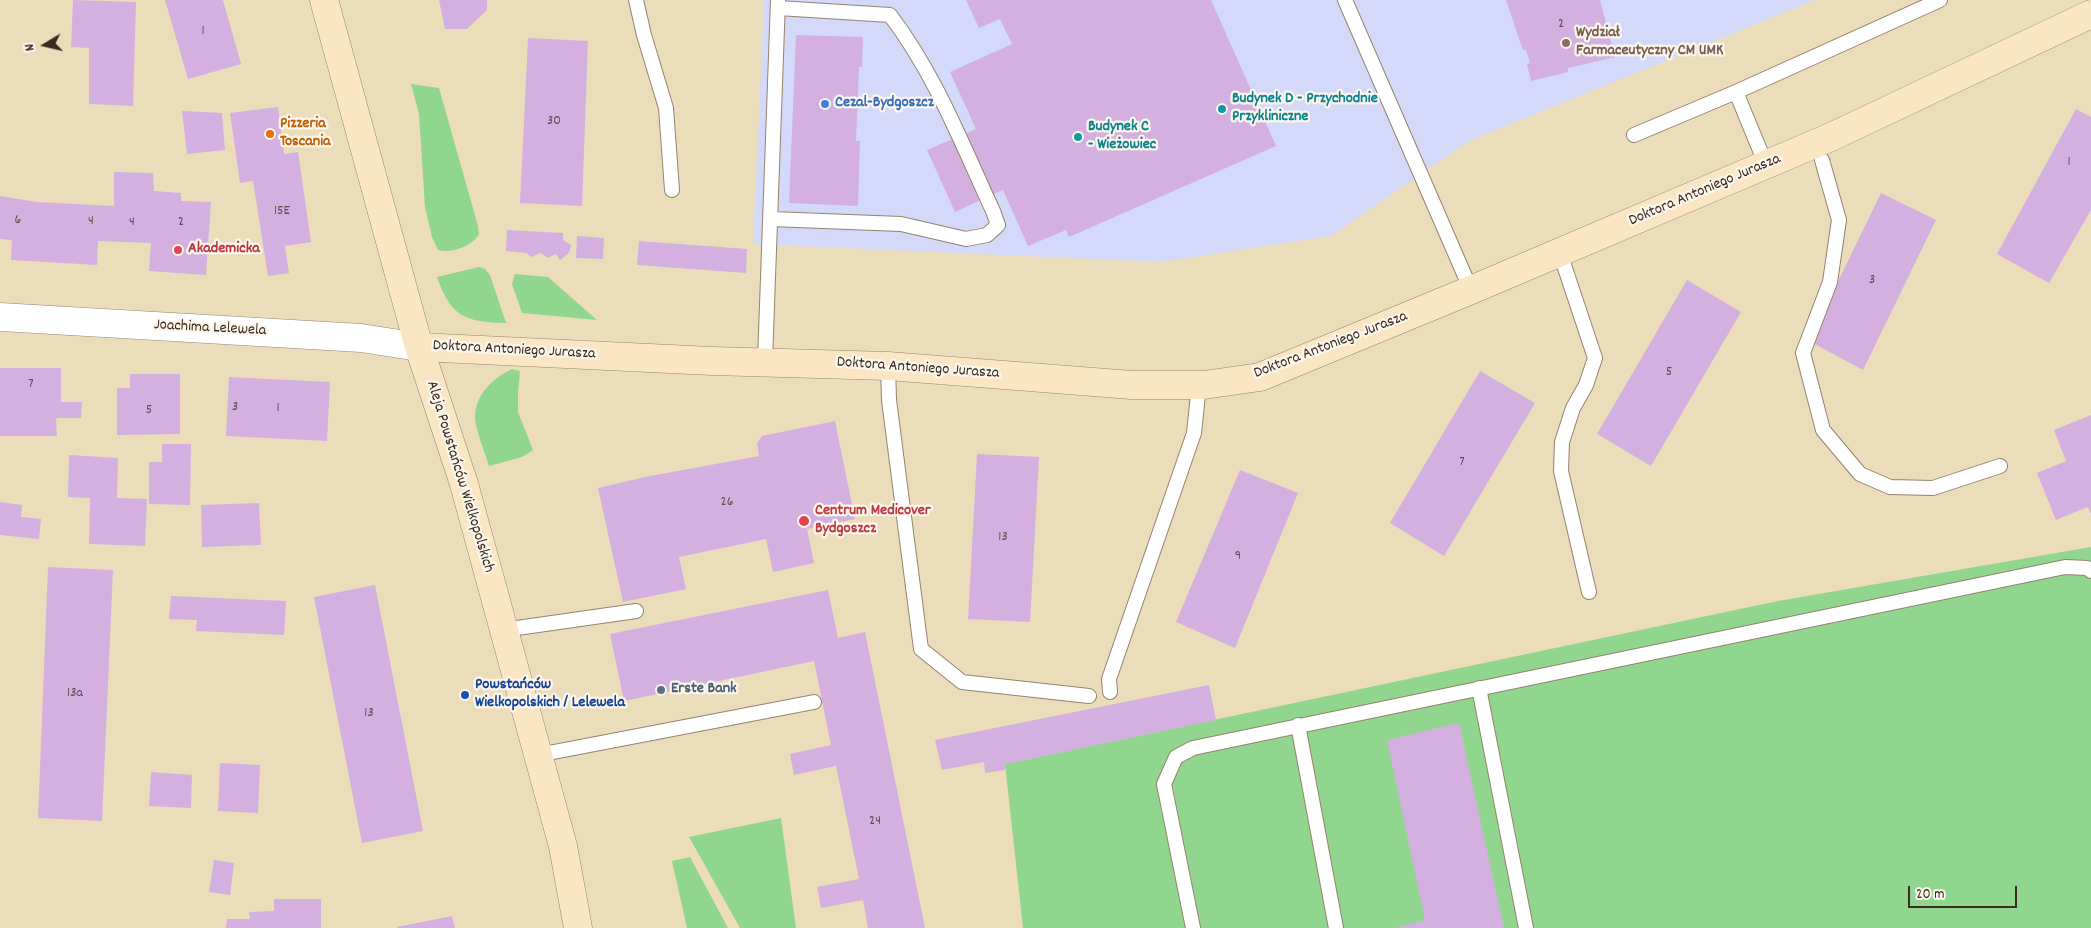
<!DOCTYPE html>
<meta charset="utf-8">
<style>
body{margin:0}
#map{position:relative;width:2091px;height:928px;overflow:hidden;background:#ebddba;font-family:Dekko,sans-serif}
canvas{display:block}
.north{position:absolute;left:20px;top:20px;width:50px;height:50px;-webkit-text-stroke:4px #fbf7ec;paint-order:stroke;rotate:261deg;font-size:14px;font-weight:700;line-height:20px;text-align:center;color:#3b2a1e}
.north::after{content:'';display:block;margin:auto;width:18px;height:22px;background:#3b2a1e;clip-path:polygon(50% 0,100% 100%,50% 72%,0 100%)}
.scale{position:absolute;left:1908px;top:886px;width:109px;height:22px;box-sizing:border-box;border:2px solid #3b2a1e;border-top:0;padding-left:6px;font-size:15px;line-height:18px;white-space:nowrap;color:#3b2a1e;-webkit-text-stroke:4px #fbf7ec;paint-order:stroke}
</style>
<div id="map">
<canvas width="2091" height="928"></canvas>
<div class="north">N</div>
<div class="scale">20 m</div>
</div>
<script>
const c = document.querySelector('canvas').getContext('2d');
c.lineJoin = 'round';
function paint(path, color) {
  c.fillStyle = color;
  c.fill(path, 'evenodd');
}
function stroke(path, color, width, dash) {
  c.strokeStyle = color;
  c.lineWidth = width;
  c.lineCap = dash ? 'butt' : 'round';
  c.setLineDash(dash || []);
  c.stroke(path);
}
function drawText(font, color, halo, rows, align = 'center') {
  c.font = font + ' Dekko,sans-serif';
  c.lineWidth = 4.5;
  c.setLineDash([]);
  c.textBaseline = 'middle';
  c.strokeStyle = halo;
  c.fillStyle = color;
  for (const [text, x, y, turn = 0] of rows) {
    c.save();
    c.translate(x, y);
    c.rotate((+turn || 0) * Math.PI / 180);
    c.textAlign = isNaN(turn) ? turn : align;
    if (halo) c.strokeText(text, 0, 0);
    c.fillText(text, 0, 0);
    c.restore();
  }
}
paint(new Path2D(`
 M764,0H1815L1469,141L1331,236L1161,262L753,244Z`), '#d4d8f9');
paint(new Path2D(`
 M411,84L439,88L478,226L479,234C473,246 451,254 438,250L432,237L425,207L419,114Z
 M479,267L485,269L490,275L506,323C465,322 451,317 437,277Z
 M515,274L548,277L597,320L522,313L512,284Z
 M512,369L520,371L518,392V412L533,450L522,457L489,466C486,455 474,426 475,416C476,394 493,378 512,369Z
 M2091,547V928H1023L1005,764L1778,601Z
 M781,818L796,928H740L689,837Z
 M690,857L728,928H687L672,861Z`), '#91d68f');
paint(new Path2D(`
 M73,0L136,2L133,106L89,104V48L71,47Z
 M165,0H223L241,64L188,79Z
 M439,0H487V10L467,29H445Z
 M966,0H1211L1276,146L1069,237L1066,230L1028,246L1003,190L955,212L927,150L976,129L950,72L1012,44L1000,19L979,28Z
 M1506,0H1600L1615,57L1568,68V72L1531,81L1527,64L1530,63L1526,50H1523Z
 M796,35L863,37L862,67H859L856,141H860L858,206L789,203Z
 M528,38L588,41L582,206L520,203Z
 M278,107L284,154L298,152L311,242L285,246L289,273L268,276L253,181L240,183L230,113Z
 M2076,109L2091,117V210L2049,283L1997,254Z
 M182,111L222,113L225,150L187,154Z
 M114,172L153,173L154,191L181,193V201L211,202L206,275L149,271L151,243L98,241L97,265L11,260L12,240L0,239V196L37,202L114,206Z
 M1881,193L1936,220L1863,370L1809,341Z
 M507,230L563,233V240L571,245L569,253L560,260L556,254L548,258L541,253L531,257L527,253L506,251Z
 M577,236L604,238L603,259L576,258Z
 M639,241L747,249L746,273L637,265Z
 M1687,280L1741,312L1651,466L1597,434Z
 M0,368H61V402H82L81,418H56L57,436H0Z
 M1480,371L1535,403L1444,556L1390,523Z
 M130,374H180V434L117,435V388H130Z
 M229,377L330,382L327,441L226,436Z
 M2091,415V514L2088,507L2056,520L2037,473L2066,461L2054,430Z
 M835,421L855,519L807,529L814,563L773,572L766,539L679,557L686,589L623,602L598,488L645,477L759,456L757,443L762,436Z
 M162,444H191L190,505L149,504V462H162Z
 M977,454L1039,457L1030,622L968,619Z
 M69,455L118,458L117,498L147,499L145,546L89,544L90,498L68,497Z
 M1240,470L1298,493L1235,648L1176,622Z
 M0,502L22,505L21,517L41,519L39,539L0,535Z
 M259,503L261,545L202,547L201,505Z
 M48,567L113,570L102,821L38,818Z
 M375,585L423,831L362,843L314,597Z
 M828,590L838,638L865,632L925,928H868L863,900L821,908L817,887L859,879L836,766L794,775L790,754L831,745L814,661L624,701L610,634Z
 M171,596L286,601L284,635L196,631L197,620L169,619Z
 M1209,685L1216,720L1005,764V770L985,773L984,762L942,770L935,740Z
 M1459,723L1504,928H1395L1425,920L1387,740Z
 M220,763L260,765L258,813L218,811Z
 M151,772L192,775L191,808L149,806Z
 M214,860L234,863L230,895L209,892Z
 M274,899H321V928H226L227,919H250L249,912L274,911Z
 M452,916L455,928H397V927Z`), '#d3b0e0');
const lane = new Path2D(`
 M636,0L644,35L666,108L672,190
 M1345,0L1471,290
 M1736,92L1766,165
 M1634,135L1736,92L1940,0
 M1822,160L1839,220L1830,282L1803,353L1823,430L1860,474L1890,487L1933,488L2000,466
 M771,219L901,224L966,239L987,235L998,225L993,211C962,144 935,74 890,15L778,8
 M1560,253L1595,358L1586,385L1573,408L1562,442L1561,471L1589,592
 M765,361L778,0
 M888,366L889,400L921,649L962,682L1089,696
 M503,630L636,611
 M1479,688L1526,928
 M1110,692L1109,679L1194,433L1199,385
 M1298,725L1336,928
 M538,755L814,702
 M1193,928L1164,784L1176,757L1193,748L2065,567L2087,568L2091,571`);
const street = new Path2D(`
 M0,317L361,338L419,347`);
const secondary = new Path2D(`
 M324,0L419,347L464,484L563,846L578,928
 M419,347L712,361L888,366L1132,385H1204L1260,377L1471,290L1831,137L2091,14`);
stroke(lane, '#93846c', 16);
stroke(street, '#93846c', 29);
stroke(secondary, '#93846c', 29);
stroke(lane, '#fff', 14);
stroke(street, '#fff', 28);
stroke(secondary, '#fbe6c4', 28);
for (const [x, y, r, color] of [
 [1566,43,5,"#8d6e63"],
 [825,104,5,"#3f7fe0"],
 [1222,109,5,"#0f9aa8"],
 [270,134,5,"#e8710a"],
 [1078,137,5,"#0f9aa8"],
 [178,250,5,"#e0444e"],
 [804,521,6,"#e0444e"],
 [661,690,5,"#5c6f8a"],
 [465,695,5,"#1a4fb4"]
]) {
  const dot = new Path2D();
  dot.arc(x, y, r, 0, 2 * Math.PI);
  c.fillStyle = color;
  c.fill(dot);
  stroke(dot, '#fbf7ec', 2);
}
drawText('14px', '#614c4e', null, [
 ["2",1561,25],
 ["1",203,32],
 ["30",554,122],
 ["1",2069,163],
 ["15E",282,212],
 ["6",18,221],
 ["4",91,222],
 ["4",132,223],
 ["2",181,223],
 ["3",1872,281],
 ["5",1669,373],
 ["7",31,385],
 ["3",235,408],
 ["1",278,409],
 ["5",149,411],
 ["7",1462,463],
 ["26",727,503],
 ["13",1003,538],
 ["9",1238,557],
 ["13a",75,694],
 ["13",369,714],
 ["24",875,822]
]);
drawText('bold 16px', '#785e54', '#fbf7ec', [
 ["Wydział",1576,34],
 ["Farmaceutyczny CM UMK",1576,52]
], 'left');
drawText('bold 16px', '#0d838f', '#fbf7ec', [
 ["Budynek D - Przychodnie",1232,100],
 ["Przykliniczne",1232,118],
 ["Budynek C",1088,128],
 ["- Wieżowiec",1088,146]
], 'left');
drawText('bold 16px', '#366cbe', '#fbf7ec', [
 ["Cezal-Bydgoszcz",835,104]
], 'left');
drawText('bold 16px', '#c56008', '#fbf7ec', [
 ["Pizzeria",280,125],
 ["Toscania",280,143]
], 'left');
drawText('16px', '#3b2a1e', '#fbf7ec', [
 ["Doktora Antoniego Jurasza",1705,191,-23],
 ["Joachima Lelewela",210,329,3],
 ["Doktora Antoniego Jurasza",1331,346,-21],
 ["Doktora Antoniego Jurasza",514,351,3],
 ["Doktora Antoniego Jurasza",918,369,4],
 ["Aleja Powstańców Wielkopolskich",459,477,73]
]);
drawText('bold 16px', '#be3a42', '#fbf7ec', [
 ["Akademicka",188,250],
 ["Centrum Medicover",815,512],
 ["Bydgoszcz",815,530]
], 'left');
drawText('bold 16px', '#164399', '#fbf7ec', [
 ["Powstańców",475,686],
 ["Wielkopolskich / Lelewela",475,704]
], 'left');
drawText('bold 16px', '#4e5e75', '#fbf7ec', [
 ["Erste Bank",671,690]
], 'left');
</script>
